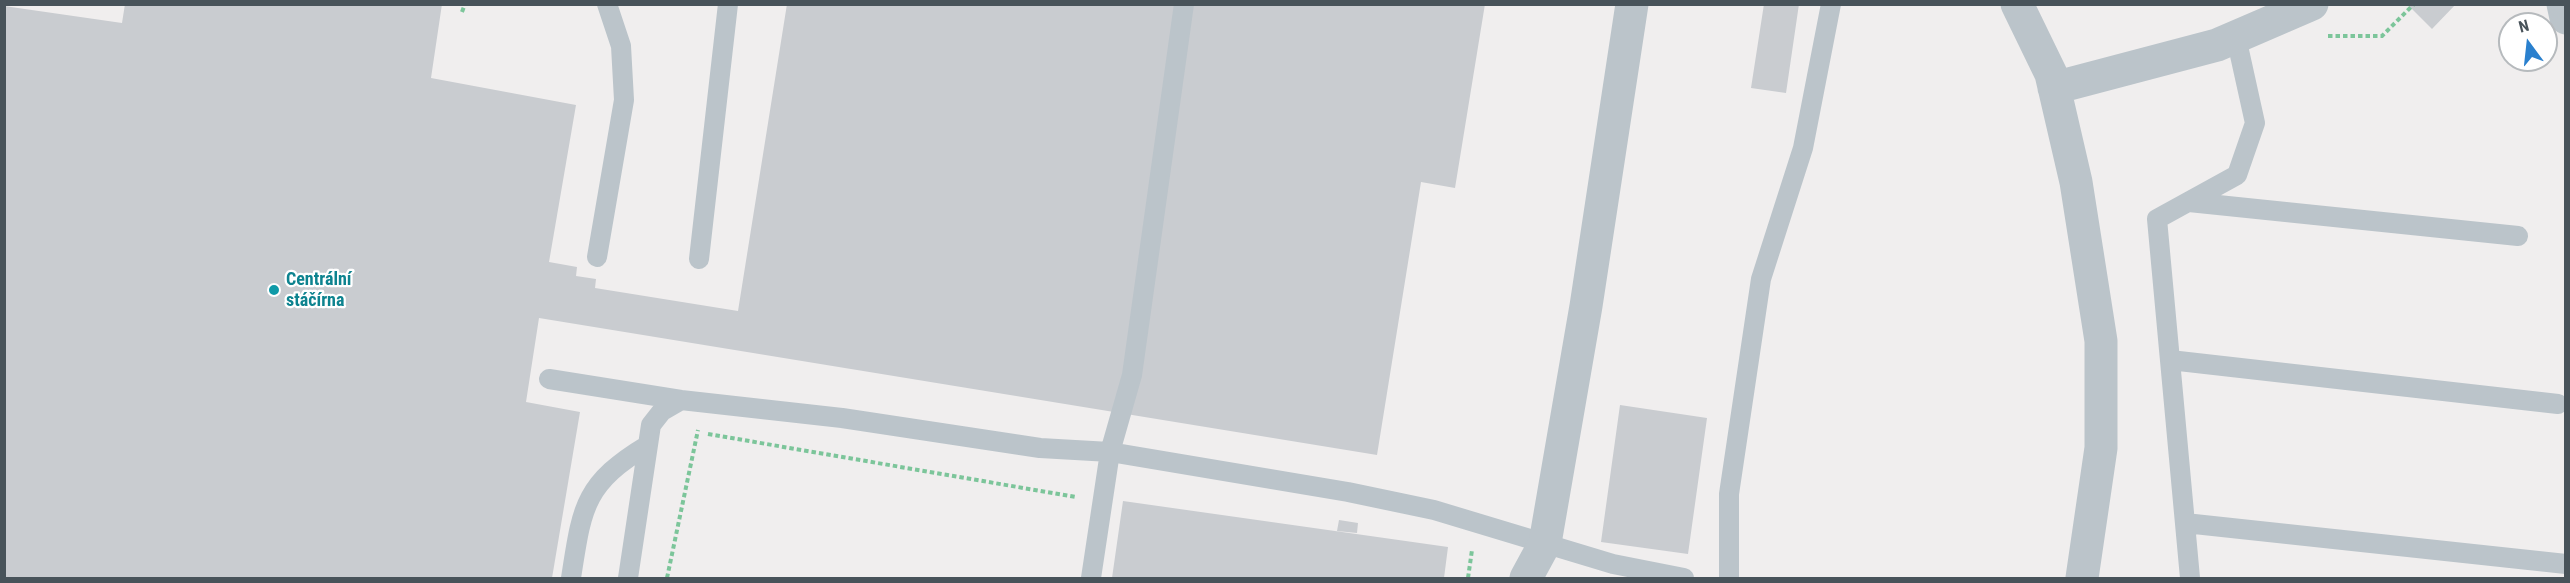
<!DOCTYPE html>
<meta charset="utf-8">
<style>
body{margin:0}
#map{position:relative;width:2570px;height:583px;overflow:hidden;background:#f0eeee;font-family:"Roboto Condensed",sans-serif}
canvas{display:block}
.frame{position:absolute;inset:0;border:6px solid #48535a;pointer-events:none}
.north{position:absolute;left:2498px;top:12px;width:60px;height:60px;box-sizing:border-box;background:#fff;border:2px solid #b6babd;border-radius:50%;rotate:345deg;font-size:16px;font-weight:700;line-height:24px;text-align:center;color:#48535a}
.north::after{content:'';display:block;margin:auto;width:21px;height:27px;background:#2a80ce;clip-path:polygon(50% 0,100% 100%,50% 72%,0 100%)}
</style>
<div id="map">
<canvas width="2570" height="583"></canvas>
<div class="frame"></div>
<div class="north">N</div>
</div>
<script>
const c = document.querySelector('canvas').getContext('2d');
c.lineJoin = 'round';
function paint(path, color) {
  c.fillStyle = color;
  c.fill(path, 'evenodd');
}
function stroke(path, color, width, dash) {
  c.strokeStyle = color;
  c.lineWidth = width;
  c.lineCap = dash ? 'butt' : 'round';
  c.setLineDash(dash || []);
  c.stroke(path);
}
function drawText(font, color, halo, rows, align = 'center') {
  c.font = font + ' "Roboto Condensed",sans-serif';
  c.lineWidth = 4.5;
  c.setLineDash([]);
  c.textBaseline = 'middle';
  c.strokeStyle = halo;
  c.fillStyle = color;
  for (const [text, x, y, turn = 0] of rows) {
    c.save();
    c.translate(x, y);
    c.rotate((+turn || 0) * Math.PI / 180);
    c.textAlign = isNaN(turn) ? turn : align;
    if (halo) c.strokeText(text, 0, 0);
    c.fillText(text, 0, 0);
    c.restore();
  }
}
paint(new Path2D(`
 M125,4H442L431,78L576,105L549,262L577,267L576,276L596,279L595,288L738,311L787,4H1485L1455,188L1421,182L1377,455L539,318L526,402L580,412L552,578H4V6L122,23Z
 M1764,4H1799L1786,93L1751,88Z
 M2407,4H2456L2432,29Z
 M1620,405L1707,418L1688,554L1601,542Z
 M1123,501L1448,547L1444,578H1112Z
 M1339,520L1358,523L1357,533L1337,531Z`), '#c9ccd0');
stroke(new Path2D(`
 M462,12L465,4
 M2328,36H2382L2414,4
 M708,434L1076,497
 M667,578L698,430
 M1468,578L1472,550`), '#7cc59a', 4, [4.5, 3]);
stroke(new Path2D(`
 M2189,202L2518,236
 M597,257L624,100L621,46L607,4
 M699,259L728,4
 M2170,360L2558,404
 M549,379L681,400L842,418L1040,448L1110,452L1132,375L1184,4
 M2185,523L2566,564
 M571,578C582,508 583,484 648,445
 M628,578L651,425L662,411L681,400
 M1091,578L1110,452L1348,492L1434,510L1613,564L1684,578
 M1729,578V494L1761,279L1803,148L1831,4
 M2190,578L2157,219L2237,175L2255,123L2236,37`), '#bbc4ca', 20);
stroke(new Path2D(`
 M2017,4L2051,74L2076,182L2101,341V448L2082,578
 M2563,4L2566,18
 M2054,88L2217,45L2312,4
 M1526,578L1545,543L1586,306L1632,4`), '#bbc4ca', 33);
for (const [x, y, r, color] of [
 [274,290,6,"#0f9aa8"]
]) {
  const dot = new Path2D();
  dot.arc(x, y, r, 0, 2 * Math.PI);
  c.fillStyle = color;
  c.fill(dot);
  stroke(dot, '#fff', 2);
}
drawText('bold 18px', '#0d838f', '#fff', [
 ["Centrální",286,280],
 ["stáčírna",286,301]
], 'left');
</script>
